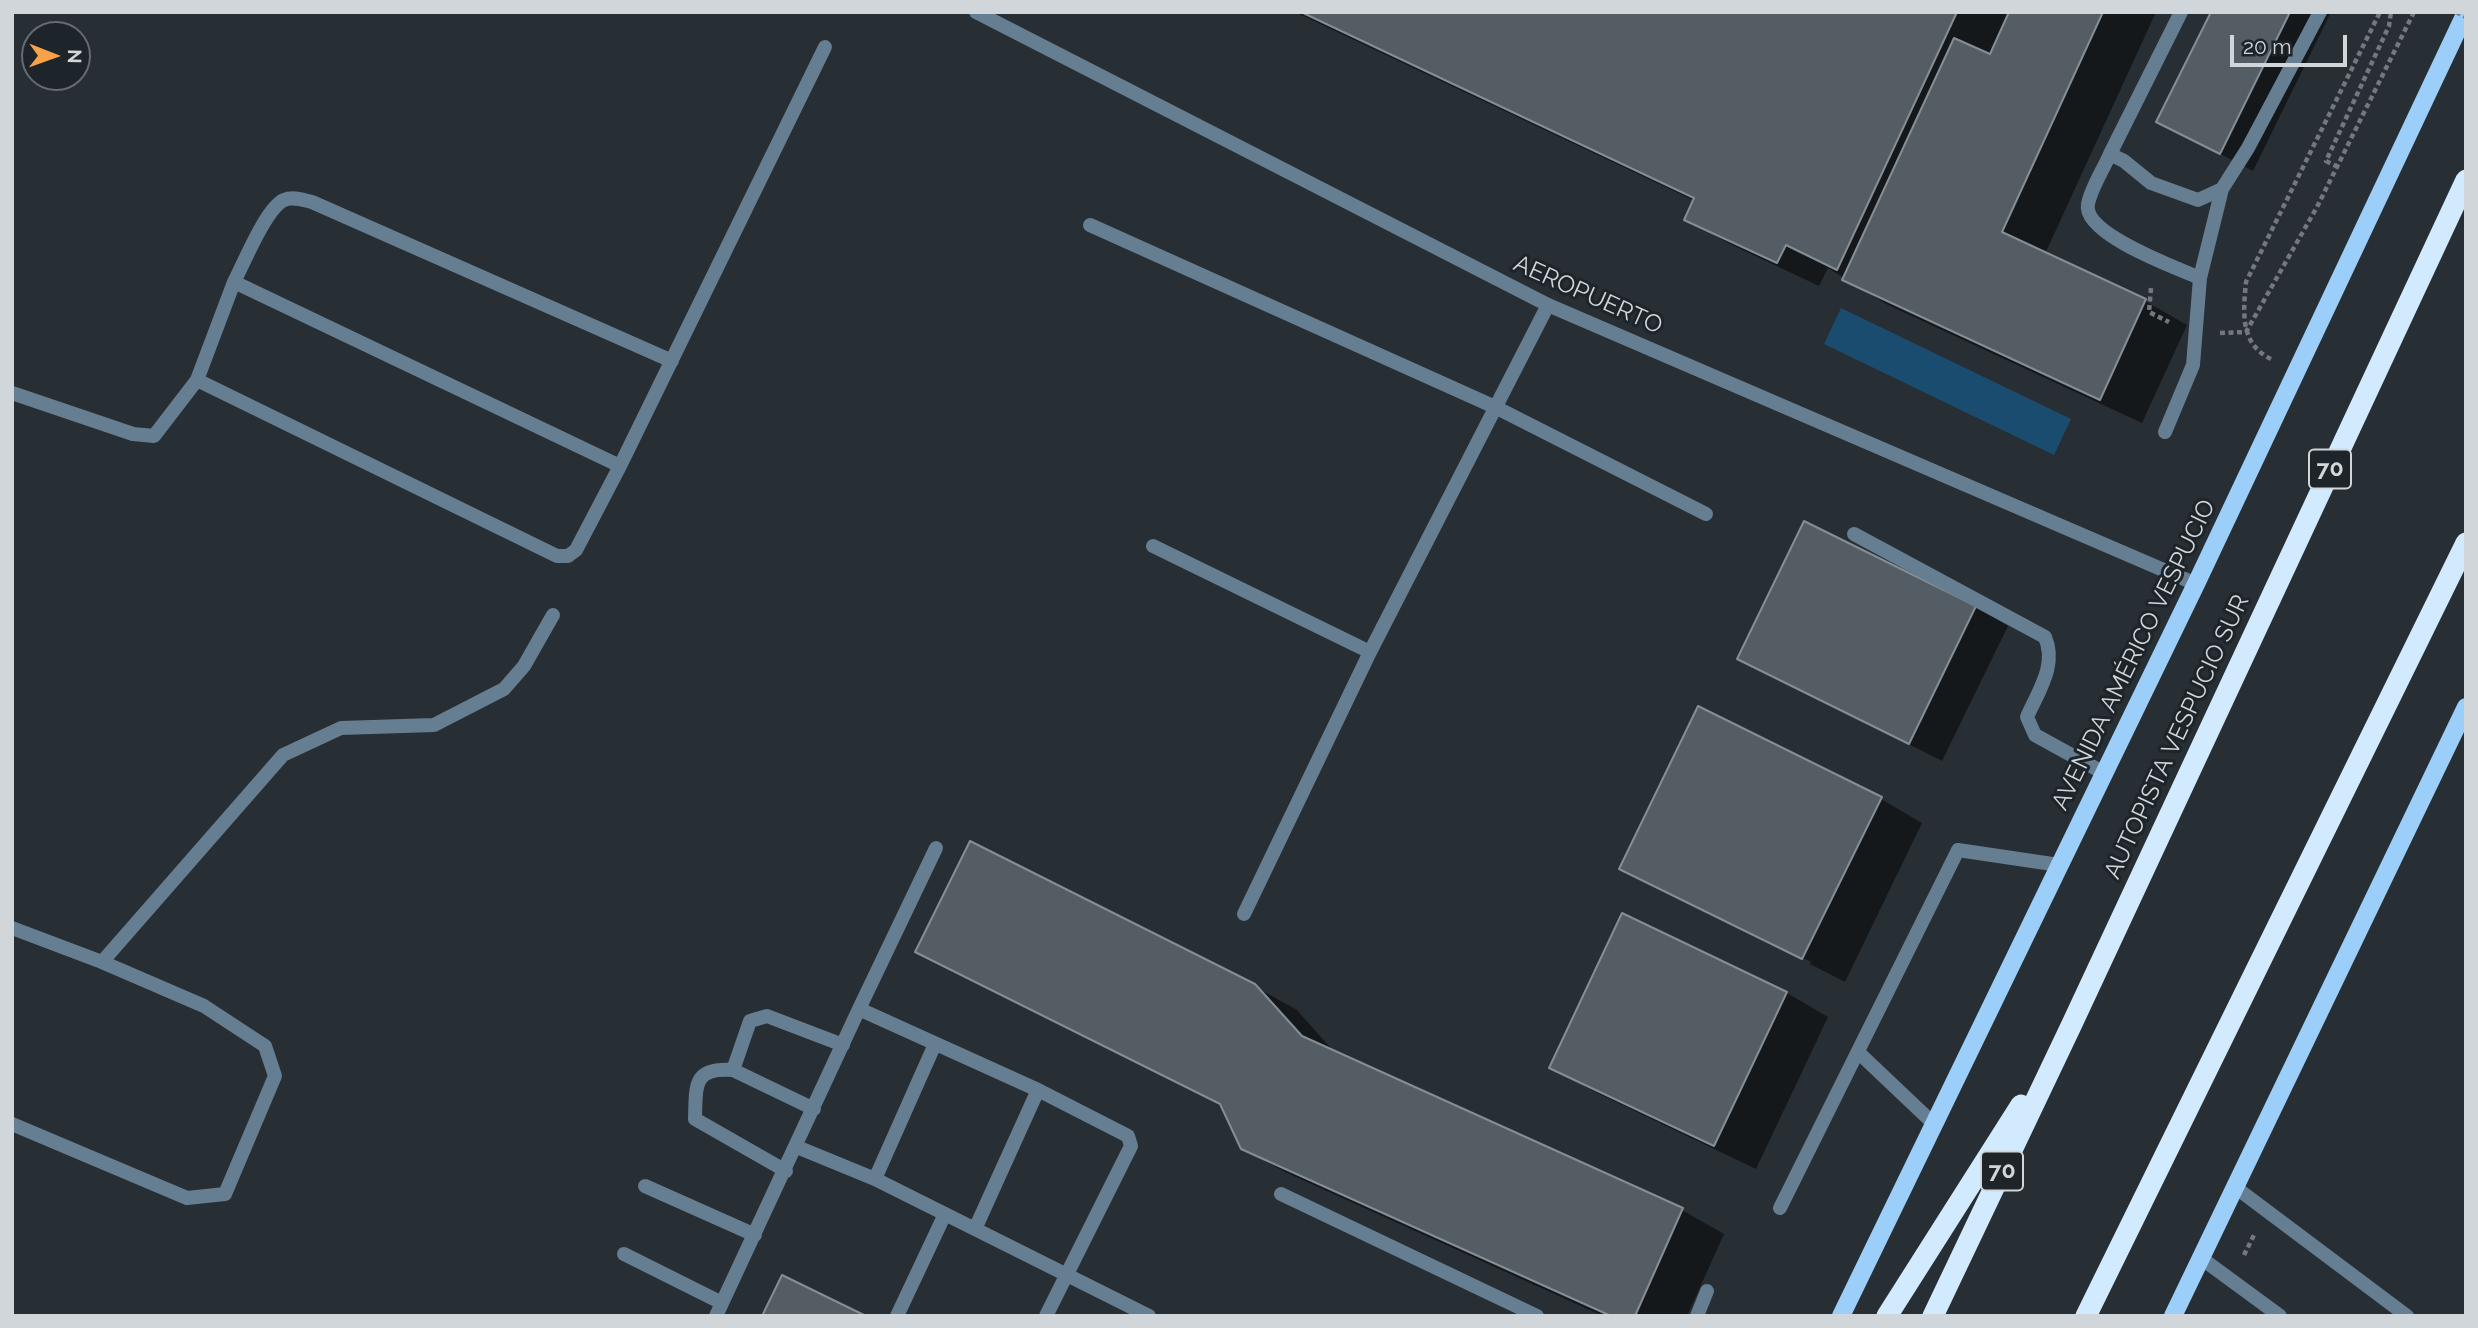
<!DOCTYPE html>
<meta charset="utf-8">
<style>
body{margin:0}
#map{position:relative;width:2478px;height:1328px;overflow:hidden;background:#272e34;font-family:Raleway,sans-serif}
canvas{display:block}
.frame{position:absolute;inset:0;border:14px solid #d1d6da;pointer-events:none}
.north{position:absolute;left:21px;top:21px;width:70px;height:70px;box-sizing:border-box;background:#1d242a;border:2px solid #656b70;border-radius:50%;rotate:91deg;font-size:19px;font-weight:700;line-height:28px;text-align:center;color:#d1d6da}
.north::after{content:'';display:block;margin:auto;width:24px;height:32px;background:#f7a149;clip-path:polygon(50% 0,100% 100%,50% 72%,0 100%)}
.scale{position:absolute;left:2230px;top:35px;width:117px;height:32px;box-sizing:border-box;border:4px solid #d1d6da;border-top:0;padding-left:9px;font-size:21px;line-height:24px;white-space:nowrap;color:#d1d6da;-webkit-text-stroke:5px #1d242a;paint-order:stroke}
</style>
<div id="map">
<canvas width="2478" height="1328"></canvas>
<div class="frame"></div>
<div class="north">N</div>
<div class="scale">20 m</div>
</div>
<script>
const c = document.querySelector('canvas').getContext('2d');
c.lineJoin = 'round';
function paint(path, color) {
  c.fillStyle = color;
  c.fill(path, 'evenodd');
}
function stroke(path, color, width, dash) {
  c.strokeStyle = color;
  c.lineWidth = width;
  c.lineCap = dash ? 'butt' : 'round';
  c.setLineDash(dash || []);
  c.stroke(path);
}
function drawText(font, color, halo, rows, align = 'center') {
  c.font = font + ' Raleway,sans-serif';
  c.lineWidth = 6;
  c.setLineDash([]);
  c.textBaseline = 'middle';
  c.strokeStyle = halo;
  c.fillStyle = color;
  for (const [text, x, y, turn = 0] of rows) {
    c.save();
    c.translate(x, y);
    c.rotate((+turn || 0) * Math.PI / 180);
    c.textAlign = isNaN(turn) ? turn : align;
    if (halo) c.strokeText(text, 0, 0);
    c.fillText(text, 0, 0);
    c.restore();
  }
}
paint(new Path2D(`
 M1841,308L2071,419L2054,455L1824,344Z`), '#1a4c6f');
paint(new Path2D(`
 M1295,12H2156L2045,254L2145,301L2187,325L2142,423L1886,304L1828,268L1819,286L1728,243L1686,219L1695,201Z
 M2213,12H2331L2253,171L2159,122Z
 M1976,607L2008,626L1942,761L1739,658Z
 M1881,799L1922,823L1845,982L1810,964L1811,962L1662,888V891L1622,868Z
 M1623,916L1787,993L1828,1017L1756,1169L1593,1091L1551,1067Z
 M918,951L1254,986L1297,1010L1335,1053L1682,1210L1724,1234L1687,1316H1603L1285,1172L1242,1148L1223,1107Z`), '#0007');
const building = new Path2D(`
 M1301,12H1957L1837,270L1786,245L1777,263L1684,220L1694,198Z
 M2009,12H2103L2002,232L2146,299L2100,400L1842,280L1954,38L1990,54Z
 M2211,12H2290L2220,154L2156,122Z
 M1804,521L1976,606L1909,744L1737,659Z
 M1698,706L1882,797L1802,959L1619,869Z
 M970,841L1255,984L1302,1036L1683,1208L1635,1316H1611L1241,1149L1220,1104L915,952Z
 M1622,913L1787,992L1714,1146L1549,1068Z
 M782,1275L866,1316H762Z`);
paint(building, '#555d64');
stroke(building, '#858e95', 2);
stroke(new Path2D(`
 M2338,167L2326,161L2389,26L2391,12
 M2151,288L2149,312L2169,322
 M2220,333L2246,332L2317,207L2414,12
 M2271,359C2240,344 2243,313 2246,282L2380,12
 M2244,1255L2254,1235`), '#72787d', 4.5, [5, 3.5]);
stroke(new Path2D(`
 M2181,12L2110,154L2124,161L2151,183L2198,200L2222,189
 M2110,154C2103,170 2091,188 2088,204C2082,234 2177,268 2200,278
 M1090,225L1495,407L1706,514
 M234,282C244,263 266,208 284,200C293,196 303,200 312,202L672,361
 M12,393L133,434L154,436L197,380L234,282L620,466L576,550L568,556H557L197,380
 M2165,432L2193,365L2200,278L2222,189L2248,148L2320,12
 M620,466L825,47
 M1854,534L2045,637C2057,665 2039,690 2027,717L2035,735L2104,773
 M1153,546L1370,652
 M1244,914L1370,652L1548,305
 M12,928L102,962L204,1006L265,1046L275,1076L225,1194L187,1198L12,1124
 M102,962L283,755L341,728L434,725L504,689L524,666L553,615
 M859,1009L936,848
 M1858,1052L1934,1124
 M733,1070C693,1067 696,1085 695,1119L786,1171
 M814,1109L733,1070L750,1021L767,1016L843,1045
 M797,1147L875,1179L1149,1316
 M875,1179L935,1044
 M645,1186L755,1235
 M1281,1194L1537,1316
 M1780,1208L1958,850L2059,865
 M975,1229L1038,1090
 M624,1254L722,1303
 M716,1316L859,1009L1038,1090L1128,1136L1131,1146L1046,1316
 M897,1316L945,1214
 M1697,1316L1707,1291`), '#657e91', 14);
stroke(new Path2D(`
 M976,12L1548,305L2196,584`), '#657e91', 14);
stroke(new Path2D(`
 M2235,1187L2407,1316
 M2201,1258L2280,1316`), '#657e91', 14);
stroke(new Path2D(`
 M1841,1316L2196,584L2466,12
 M2173,1316L2466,707`), '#9bcef8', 18);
stroke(new Path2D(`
 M1887,1316L2021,1105
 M1933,1316L2071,1026L2466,180
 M2086,1316L2466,543`), '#d2eafe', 21);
stroke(new Path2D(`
 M2456,12L2466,17`), '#72787d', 4.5, [5, 3.5]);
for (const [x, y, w] of [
 [2330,469,42],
 [2002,1171,42]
]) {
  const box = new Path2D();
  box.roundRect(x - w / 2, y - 19.5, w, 39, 5);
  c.fillStyle = '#1d242a';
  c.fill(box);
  stroke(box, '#d1d6da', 2);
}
drawText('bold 23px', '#d1d6da', null, [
 ["70",2330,469],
 ["70",2002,1171]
]);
drawText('24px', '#d1d6da', '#1d242a', [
 ["AEROPUERTO",1588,295,24],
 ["AVENIDA AMÉRICO VESPUCIO",2134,655,-64],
 ["AUTOPISTA VESPUCIO SUR",2177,737,-65]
]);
</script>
